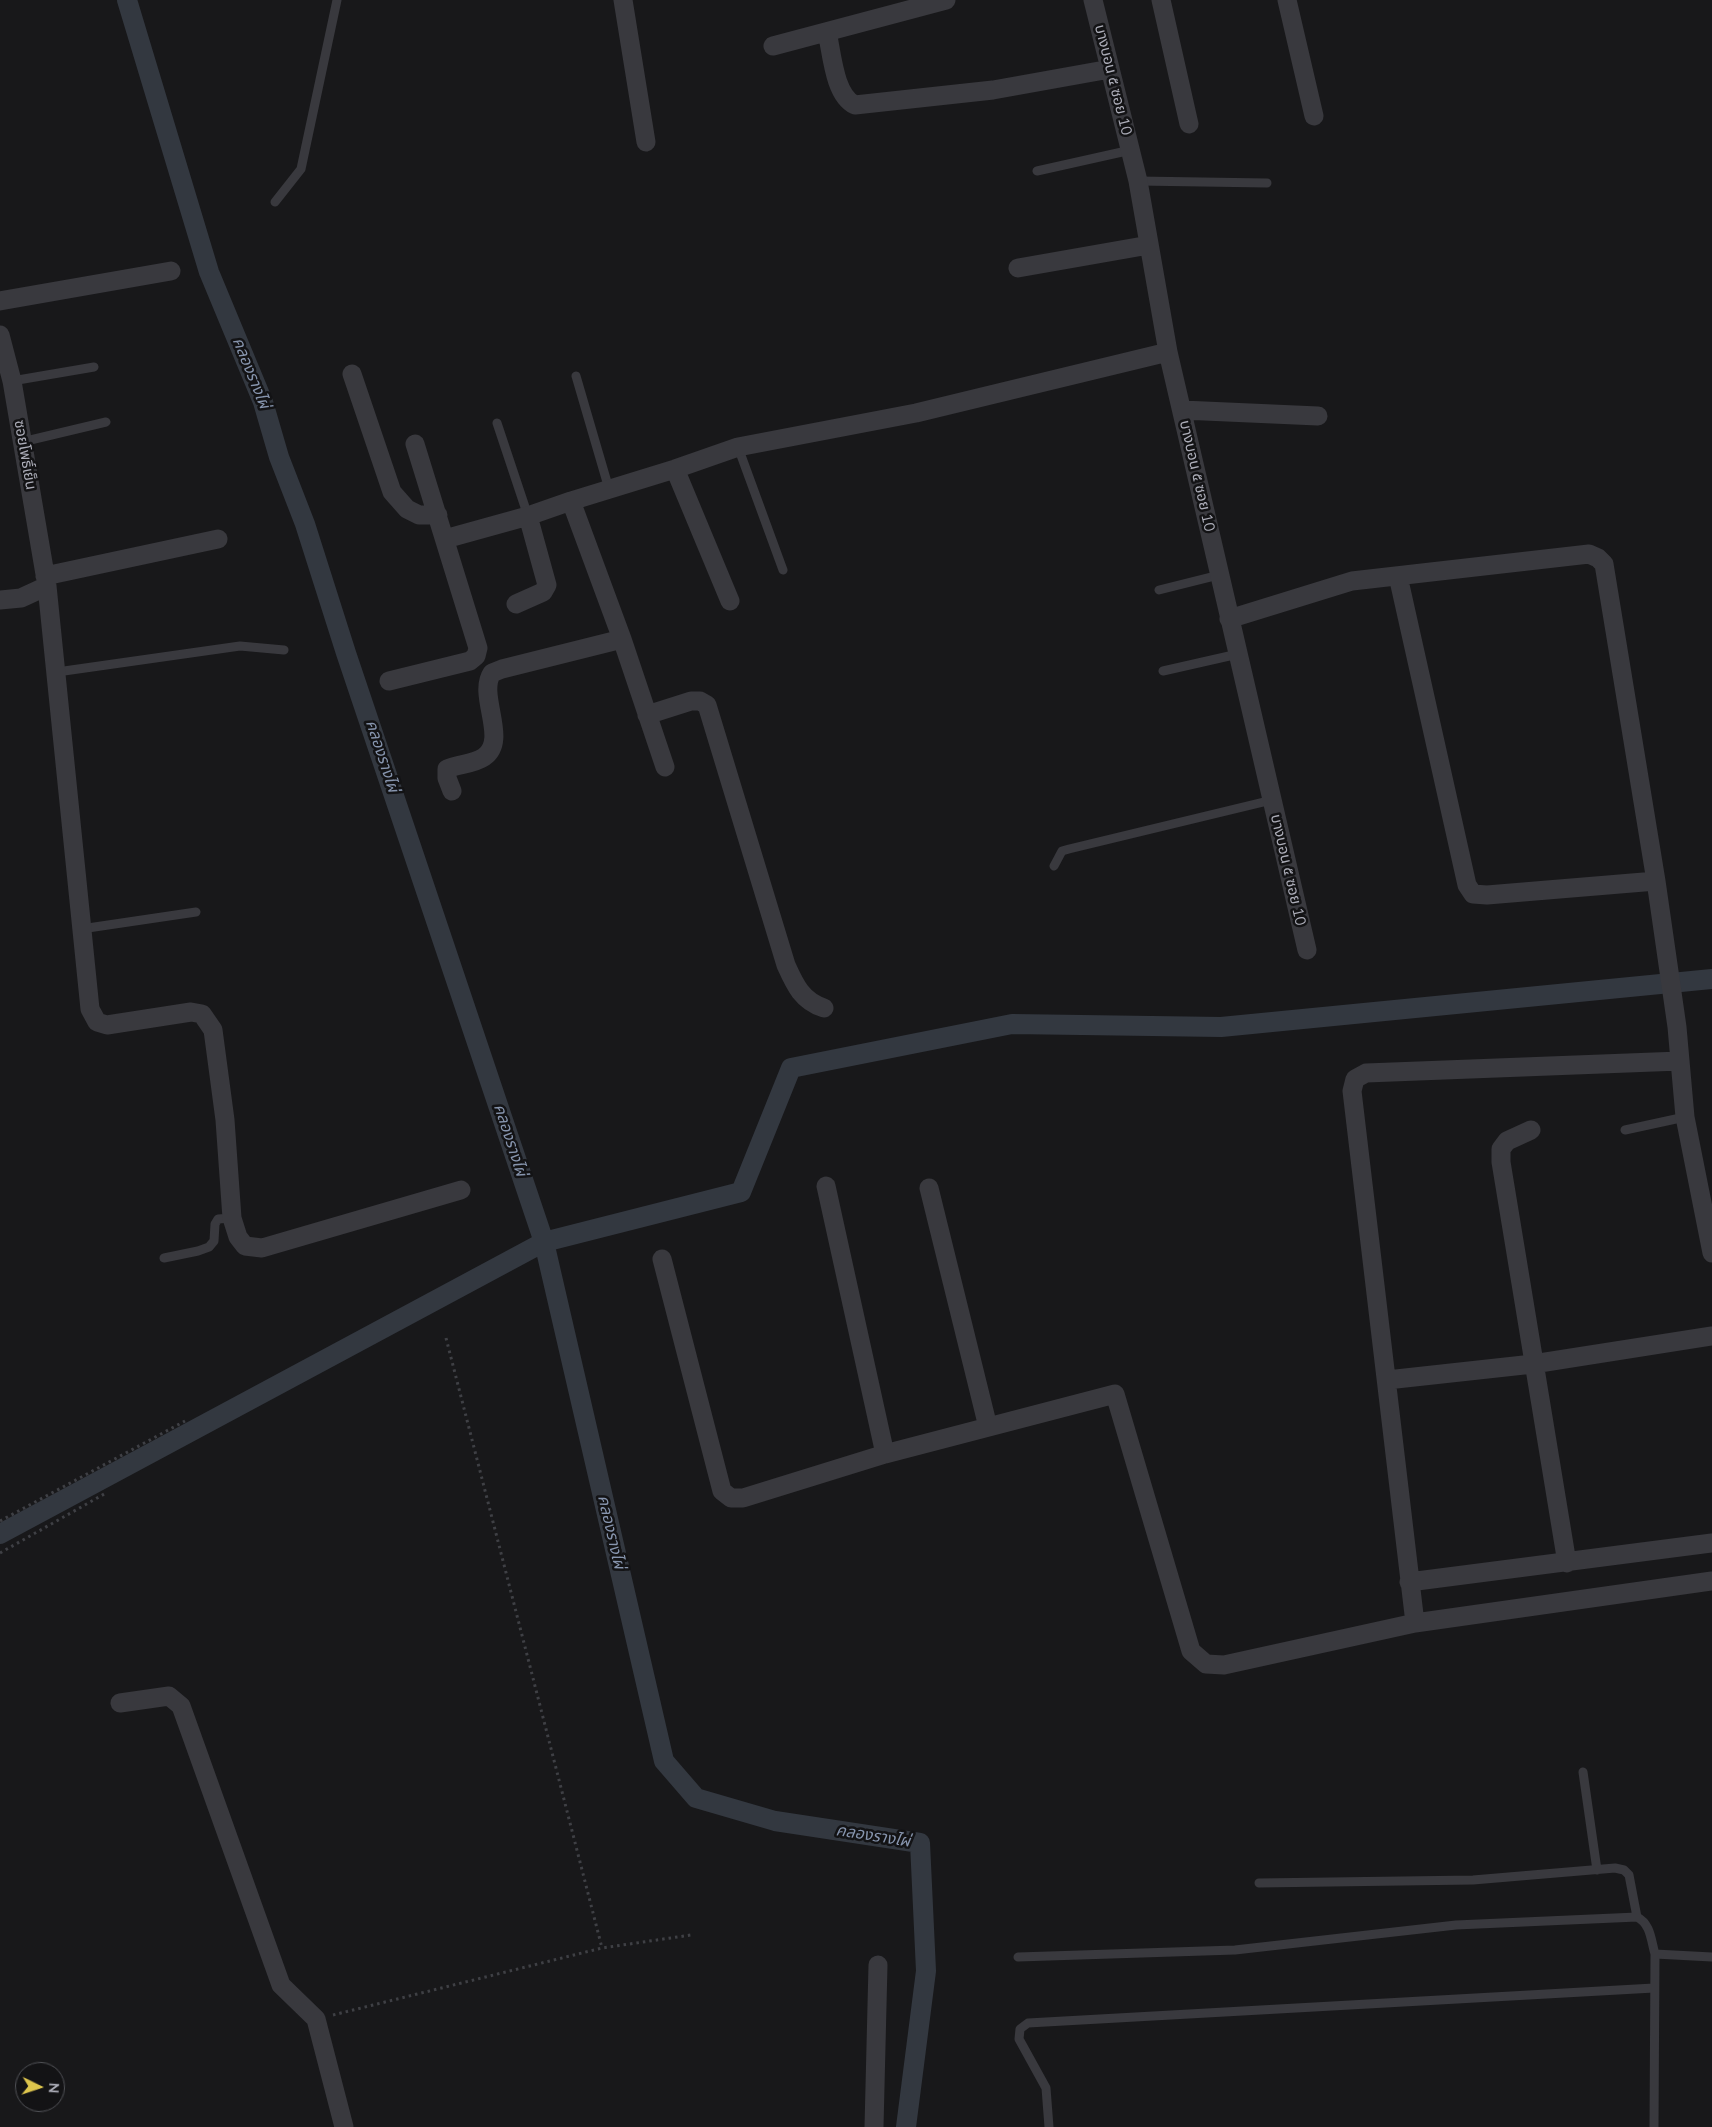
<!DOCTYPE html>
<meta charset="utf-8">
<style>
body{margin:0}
#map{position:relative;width:1712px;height:2127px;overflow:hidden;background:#18181a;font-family:Mulish,sans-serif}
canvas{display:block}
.north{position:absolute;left:15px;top:2062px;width:50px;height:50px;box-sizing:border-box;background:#131315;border:1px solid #505156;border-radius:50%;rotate:94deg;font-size:14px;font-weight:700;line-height:20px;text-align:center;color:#acadb8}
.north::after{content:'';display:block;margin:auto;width:18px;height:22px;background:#ddc54d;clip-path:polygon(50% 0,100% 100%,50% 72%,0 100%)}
</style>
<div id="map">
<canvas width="1712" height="2127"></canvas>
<div class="north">N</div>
</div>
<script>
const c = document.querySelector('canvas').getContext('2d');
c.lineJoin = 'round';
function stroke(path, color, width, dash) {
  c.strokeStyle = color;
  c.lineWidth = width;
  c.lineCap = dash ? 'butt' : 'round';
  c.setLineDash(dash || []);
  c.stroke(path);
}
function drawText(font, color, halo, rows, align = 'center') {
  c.font = font + ' Mulish,"Noto Sans Thai",sans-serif';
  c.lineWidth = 5;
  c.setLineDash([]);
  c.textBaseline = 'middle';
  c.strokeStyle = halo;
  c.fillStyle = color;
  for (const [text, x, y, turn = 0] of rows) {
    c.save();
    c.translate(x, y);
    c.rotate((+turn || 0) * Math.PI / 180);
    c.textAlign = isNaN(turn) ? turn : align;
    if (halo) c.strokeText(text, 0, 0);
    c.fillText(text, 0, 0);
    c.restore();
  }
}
stroke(new Path2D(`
 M127,0L209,272L263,402L279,457L305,524L346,653L544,1242L664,1761L696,1798L775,1821L920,1843L926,1971L906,2127
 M0,1534L544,1242L741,1192L791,1068L1012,1024L1221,1027L1712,979`), '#333840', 20);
stroke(new Path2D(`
 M446,1338L602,1948
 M0,1521L185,1421
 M0,1553L106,1493
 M333,2015L602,1948L691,1935`), '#3f4045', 3, [2.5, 4]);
stroke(new Path2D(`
 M1037,171L1131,150
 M1138,181L1267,183
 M275,202L301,169L337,0
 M576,376L609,489
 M12,381L94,367
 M497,423L528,516
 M22,442L106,422
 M738,447L783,570
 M1159,590L1219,575
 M1163,671L1238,654
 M57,672L240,646L284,650
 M1054,866L1062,851L1069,849L1272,800
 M81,929L196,912
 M1625,1130L1685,1117
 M164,1258L198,1251L209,1247L214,1241L215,1224L218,1219L232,1218
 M1583,1772L1597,1870
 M1259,1883L1473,1880L1615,1868L1624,1870L1629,1875L1637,1917
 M1655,1954L1712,1957
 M1018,1957L1235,1950L1456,1925L1637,1917C1651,1924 1651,1941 1655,1954L1654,2127
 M1049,2127L1046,2088L1019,2039L1020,2029L1028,2023L1654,1988`), '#39393e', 9);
stroke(new Path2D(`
 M623,0L646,142
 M1093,0L1138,181L1168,352L1307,950
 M1161,0L1189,124
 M1287,0L1314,116
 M827,32C832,53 834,95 855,105L993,90L1110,69
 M773,46L946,0
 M1018,268L1149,245
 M0,301L171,271
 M0,335L12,381L47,586L90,1009L97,1022L107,1025L191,1012L202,1014L213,1030L225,1120L232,1218L238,1237L245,1246L262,1248L461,1190
 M352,374L392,492L407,509L419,515H438
 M1182,410L1318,416
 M675,469L730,601
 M571,501L622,639L665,767
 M445,539L528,516L571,501L675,469L738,447L916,413L1168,352
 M45,576L218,539
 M1398,576L1467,885L1473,894L1487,895L1656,881
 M0,600L21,598L47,586
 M516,604L543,592L547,585L528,516
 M1229,619L1352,581L1589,554L1598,558L1604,564L1656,881L1677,1027L1685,1117L1712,1253
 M389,681L470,661L476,656L478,648L415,444
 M647,715L691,701H700L707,705L786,965C795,985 802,1001 824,1008
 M452,791L447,778V769C459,764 474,764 484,757C509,740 477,695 492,673L502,669L622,639
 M1531,1130L1507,1141L1501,1149V1162L1567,1563
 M826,1186L885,1454
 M929,1188L988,1427
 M662,1259L722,1491L731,1498H743L885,1454L1115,1394L1191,1651L1206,1664L1224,1665L1415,1623L1712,1581
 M1387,1380L1533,1364L1712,1336
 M1409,1582L1712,1543
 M1415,1623L1352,1091L1355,1079L1366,1073L1680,1061
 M120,1703L169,1696L181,1706L281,1985L316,2019L344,2127
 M874,2127L878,1965`), '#39393e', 19);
drawText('15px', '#acadb8', '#131315', [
 ["บางบอน ๕ ซอย 10",1113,80,76],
 ["ซอยโพธิ์เย็น",25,455,80],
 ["บางบอน ๕ ซอย 10",1197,476,77],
 ["บางบอน ๕ ซอย 10",1288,870,77]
]);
drawText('italic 16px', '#8795ae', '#131315', [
 ["คลองรางไผ่",251,373,68],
 ["คลองรางไผ่",382,756,72],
 ["คลองรางไผ่",510,1140,72],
 ["คลองรางไผ่",611,1532,77],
 ["คลองรางไผ่",873,1836,9]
]);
</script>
